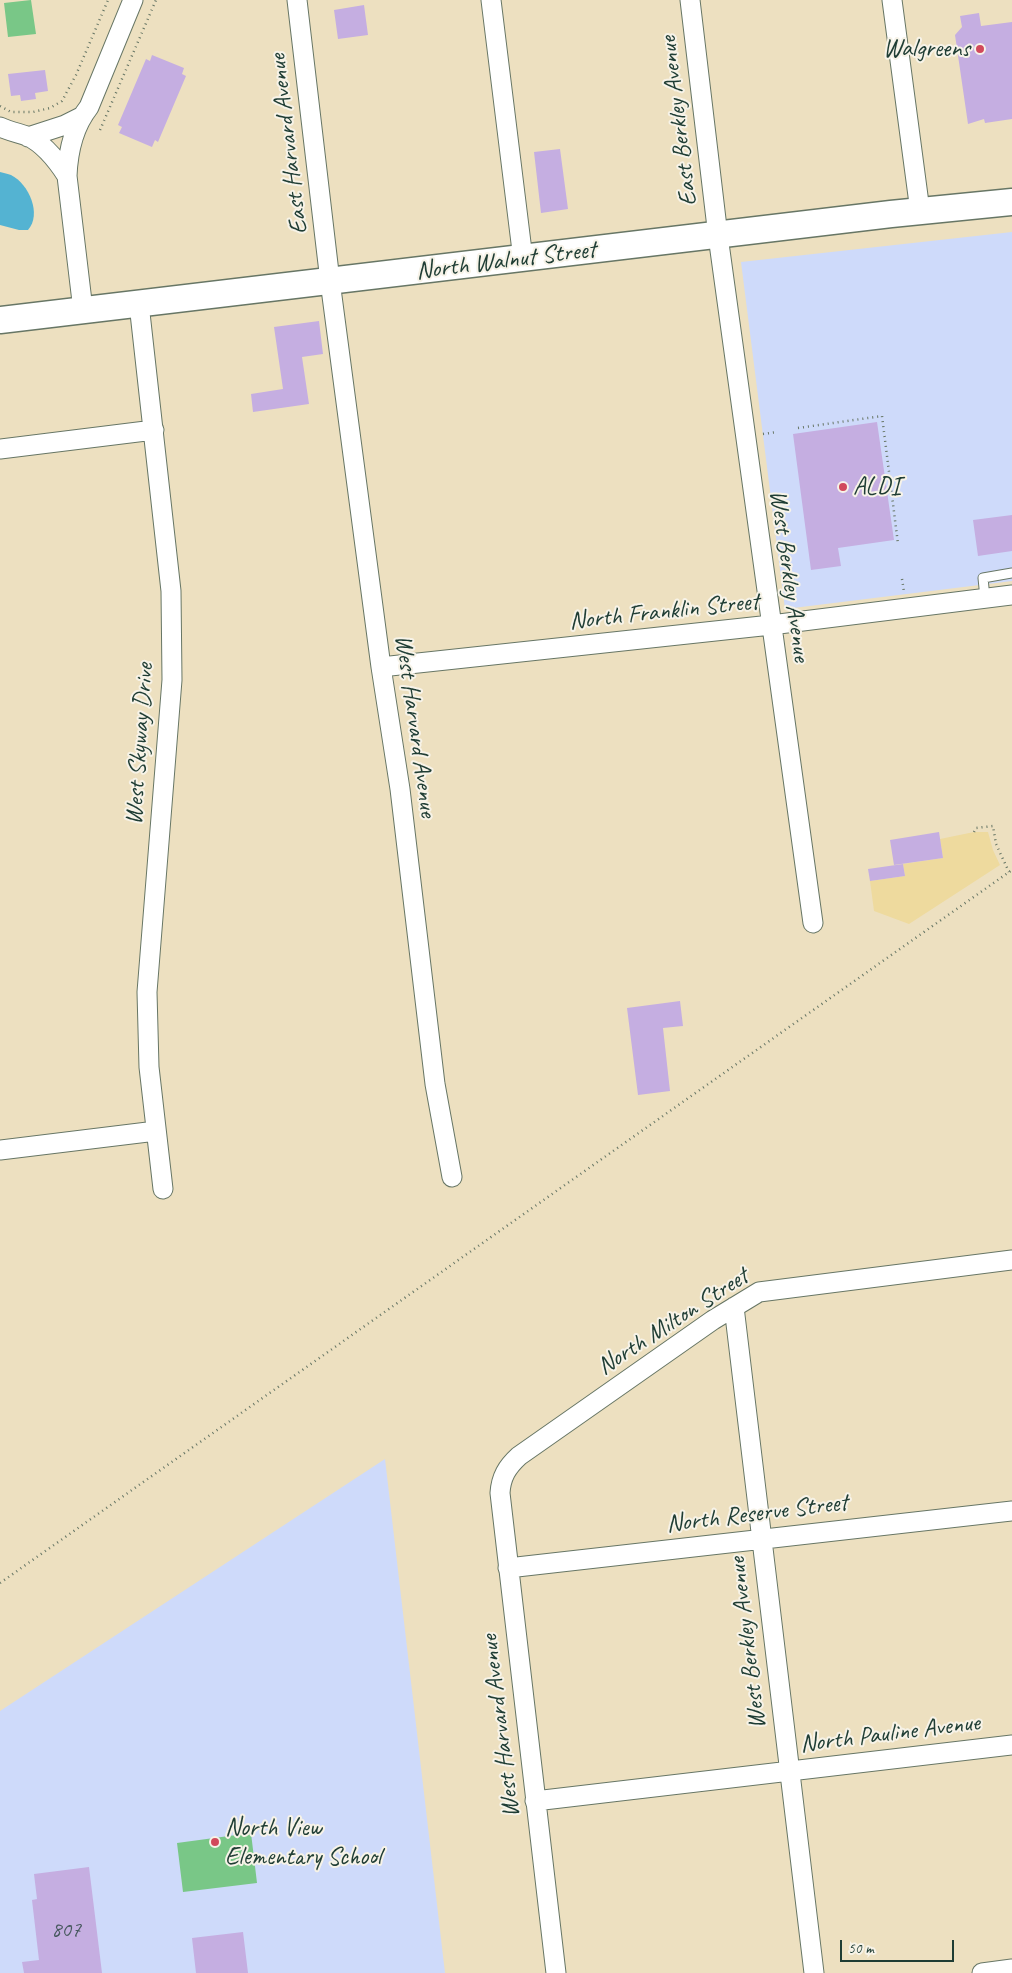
<!DOCTYPE html>
<style>
body{margin:0}
#map{position:relative;width:1012px;height:1973px;overflow:hidden;background:#ede0c0;font-family:Caveat,sans-serif}
canvas{display:block}
.scale{position:absolute;left:840px;top:1940px;width:114px;height:22px;box-sizing:border-box;border:2px solid #1f3d34;border-top:0;padding-left:6px;font-size:15px;line-height:18px;white-space:nowrap;color:#1f3d34;-webkit-text-stroke:4px #f7f3e8;paint-order:stroke}
</style>
<div id="map">
<canvas width="1012" height="1973"></canvas>
<div class="scale">50 m</div>
</div>
<script>
const c = document.querySelector('canvas').getContext('2d');
c.lineJoin = 'round';
function paint(path, color) {
  c.fillStyle = color;
  c.fill(path, 'evenodd');
}
function stroke(path, color, width, dash) {
  c.strokeStyle = color;
  c.lineWidth = width;
  c.lineCap = dash ? 'butt' : 'round';
  c.setLineDash(dash || []);
  c.stroke(path);
}
function drawText(font, color, halo, rows, align = 'center') {
  c.font = font + ' Caveat,sans-serif';
  c.lineWidth = 4;
  c.setLineDash([]);
  c.textBaseline = 'middle';
  c.strokeStyle = halo;
  c.fillStyle = color;
  for (const [text, x, y, turn = 0] of rows) {
    c.save();
    c.translate(x, y);
    c.rotate((+turn || 0) * Math.PI / 180);
    c.textAlign = isNaN(turn) ? turn : align;
    if (halo) c.strokeText(text, 0, 0);
    c.fillText(text, 0, 0);
    c.restore();
  }
}
paint(new Path2D(`
 M1012,232V581L785,609L741,262Z
 M385,1459L445,1973H0V1711Z`), '#cedafa');
paint(new Path2D(`
 M31,0L36,34L8,37L4,3Z
 M251,1833L257,1883L183,1892L177,1843Z`), '#79c787');
paint(new Path2D(`
 M974,832H988L993,850L1000,865L909,924L874,911L870,881L905,876L903,864L943,858L940,839Z`), '#eeda9e');
paint(new Path2D(`
 M0,172C4,173 8,174 11,175C29,184 42,214 28,230H19L0,225Z`), '#54b3d2');
paint(new Path2D(`
 M364,5L368,35L338,39L334,10Z
 M979,13L981,26L1012,22V119L985,123L984,119L968,124L955,35L962,27L960,16Z
 M152,55L184,68L182,74L186,76L158,142L155,140L152,147L119,133L122,127L118,125L146,59L150,61Z
 M45,70L48,91L35,93L36,99L21,101L20,95L11,96L8,74Z
 M560,149L568,209L541,213L534,152Z
 M319,321L323,354L302,357L309,404L253,412L251,394L283,389L274,327Z
 M877,422L894,540L838,548L841,566L811,570L793,434Z
 M1012,515V551L978,556L973,520Z
 M939,832L943,858L894,865L890,840Z
 M903,864L905,876L870,881L868,869Z
 M680,1001L683,1026L663,1028L670,1091L638,1095L627,1008Z
 M89,1867L102,1973H24L22,1962L39,1960L32,1900L37,1899L34,1874Z
 M243,1932L248,1973H196L192,1938Z`), '#c5aee1');
const service = new Path2D(`
 M985,598L983,578L1012,573`);
const minor = new Path2D(`
 M297,0L330,281L381,667L400,789L435,1084L452,1177
 M491,0L523,259
 M690,0L718,236L813,923
 M892,0L920,211
 M0,127C9,131 18,133 27,136C43,143 58,162 67,176L83,310
 M28,137L65,125L81,117
 M67,176C68,152 74,126 89,107L133,0
 M139,304L171,591L172,680L147,992L149,1067L163,1189
 M0,449L154,430
 M381,667L771,625L1012,595
 M0,1150L156,1131
 M734,1307L814,1973
 M508,1568L1012,1511
 M535,1801L1012,1745
 M556,1973L500,1493C501,1477 507,1467 519,1456L713,1320L759,1292L1012,1260
 M982,1973L1012,1969`);
const secondary = new Path2D(`
 M0,320L891,214L1012,202`);
stroke(service, '#677665', 11);
stroke(minor, '#677665', 21);
stroke(secondary, '#677665', 29);
stroke(new Path2D(`
 M0,106L11,112H33L50,108L62,101L76,75L108,0
 M100,130L156,0
 M798,428L882,416L898,544
 M763,434L777,432
 M902,579L904,592
 M974,832L976,828L993,826L996,844L1009,872
 M0,1583L1012,870`), '#677665', 2.5, [1, 4]);
stroke(service, '#fff', 9);
stroke(minor, '#fff', 19);
stroke(secondary, '#fff', 26);
for (const [x, y, r, color] of [
 [980,49,5,"#d1495b"],
 [843,487,5,"#d1495b"],
 [215,1842,5,"#d1495b"]
]) {
  const dot = new Path2D();
  dot.arc(x, y, r, 0, 2 * Math.PI);
  c.fillStyle = color;
  c.fill(dot);
  stroke(dot, '#f7f3e8', 2);
}
drawText('22px', '#48595f', null, [
 ["807",66,1930]
]);
drawText('25px', '#1f3d34', '#f7f3e8', [
 ["Walgreens",970,49,"right"],
 ["ALDI",853,487],
 ["North View",225,1828],
 ["Elementary School",225,1857]
], 'left');
drawText('25px', '#1f3d34', '#f7f3e8', [
 ["East Berkley Avenue",679,121,-97],
 ["East Harvard Avenue",289,144,-97],
 ["North Walnut Street",506,261,-7],
 ["West Berkley Avenue",789,576,82],
 ["North Franklin Street",664,612,-6],
 ["West Harvard Avenue",415,726,82],
 ["West Skyway Drive",140,744,-86],
 ["North Milton Street",673,1322,-33],
 ["North Reserve Street",757,1514,-7],
 ["West Berkley Avenue",748,1643,-97],
 ["West Harvard Avenue",501,1726,-97],
 ["North Pauline Avenue",890,1734,-7]
]);
</script>
